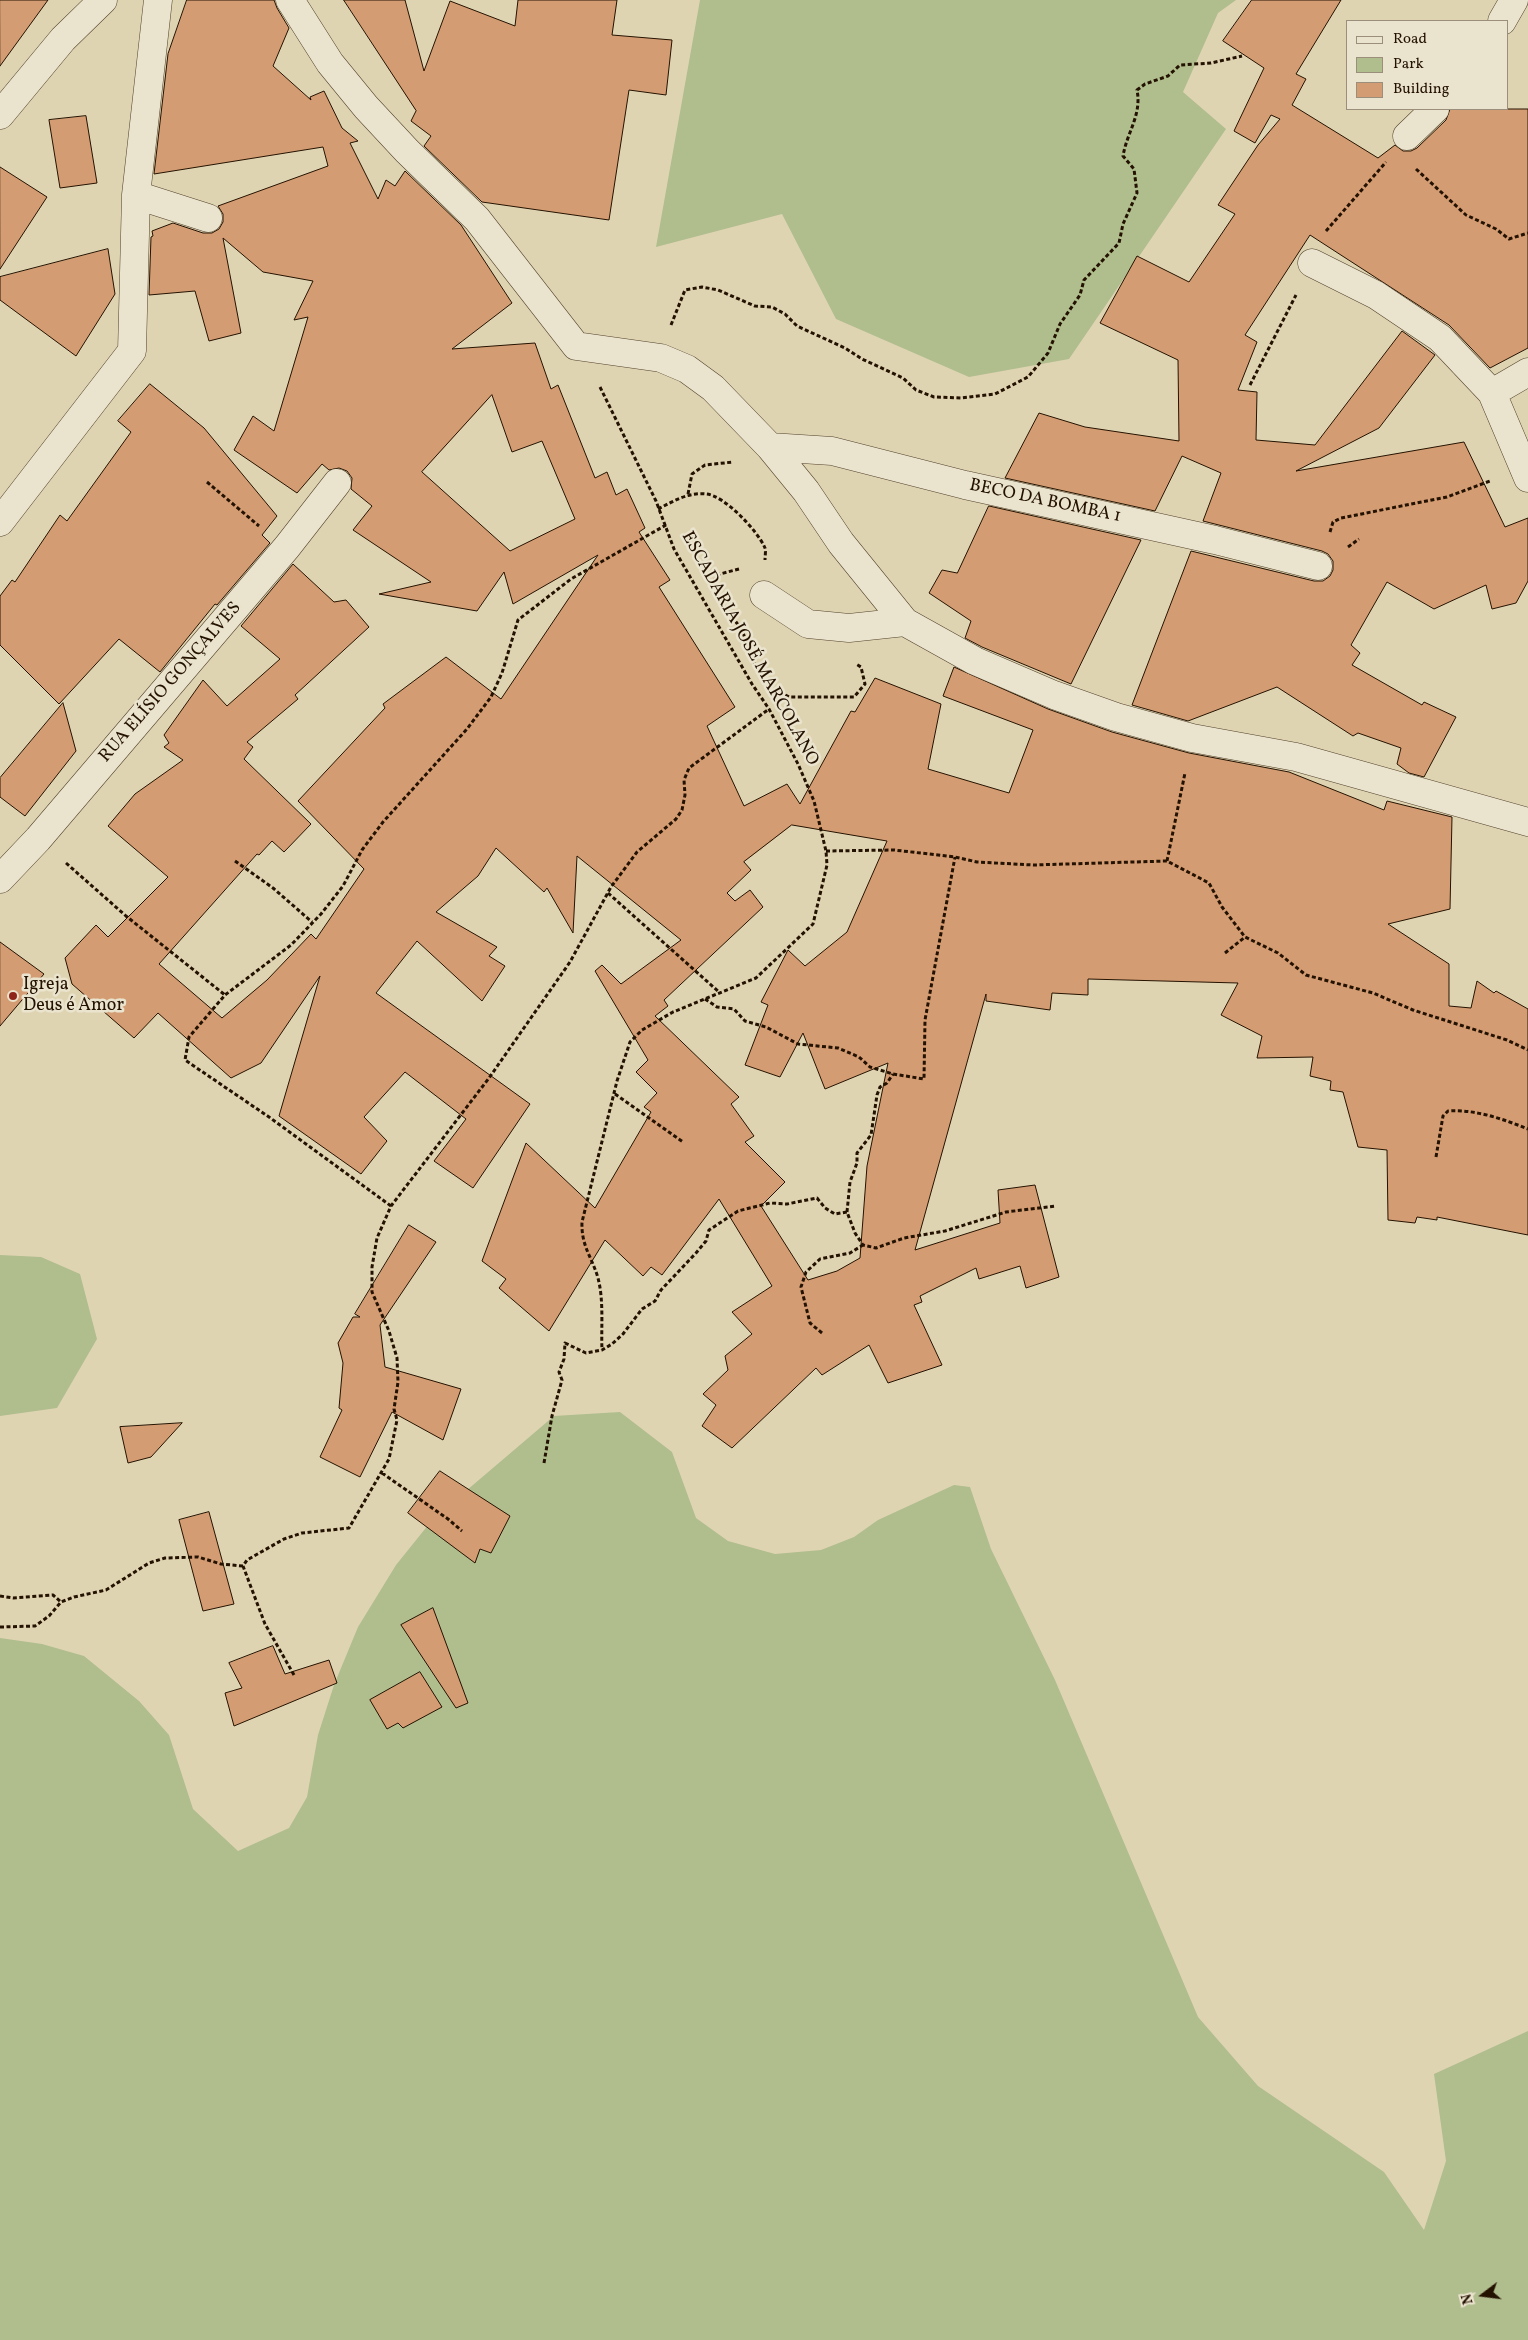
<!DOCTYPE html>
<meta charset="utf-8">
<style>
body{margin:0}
#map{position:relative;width:1528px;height:2340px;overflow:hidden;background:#dfd4b2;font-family:Vollkorn,serif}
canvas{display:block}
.legend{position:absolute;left:1346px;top:20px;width:162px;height:90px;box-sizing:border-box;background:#eae3cd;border:1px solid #9b8f7b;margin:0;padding:6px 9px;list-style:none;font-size:15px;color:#241200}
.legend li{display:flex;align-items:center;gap:10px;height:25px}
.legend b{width:25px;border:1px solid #9b8f7b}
.north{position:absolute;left:1458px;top:2270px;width:50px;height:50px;-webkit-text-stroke:4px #eae3cd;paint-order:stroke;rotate:255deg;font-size:14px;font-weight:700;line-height:20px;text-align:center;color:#241200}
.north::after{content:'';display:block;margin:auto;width:18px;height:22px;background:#241200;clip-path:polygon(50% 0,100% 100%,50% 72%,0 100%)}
</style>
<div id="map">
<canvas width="1528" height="2340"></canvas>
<ul class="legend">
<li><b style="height:6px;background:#eae3cd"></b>Road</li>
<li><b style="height:14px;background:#b0bd8d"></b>Park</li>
<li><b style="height:14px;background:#d49c72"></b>Building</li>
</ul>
<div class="north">N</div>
</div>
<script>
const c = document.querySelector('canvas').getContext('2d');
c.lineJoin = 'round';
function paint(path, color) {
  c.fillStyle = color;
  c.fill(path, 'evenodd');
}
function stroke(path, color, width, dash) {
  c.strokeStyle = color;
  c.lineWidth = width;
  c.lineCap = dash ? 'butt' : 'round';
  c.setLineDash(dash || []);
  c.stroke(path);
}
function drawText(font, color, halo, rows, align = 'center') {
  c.font = font + ' Vollkorn,serif';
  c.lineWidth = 5;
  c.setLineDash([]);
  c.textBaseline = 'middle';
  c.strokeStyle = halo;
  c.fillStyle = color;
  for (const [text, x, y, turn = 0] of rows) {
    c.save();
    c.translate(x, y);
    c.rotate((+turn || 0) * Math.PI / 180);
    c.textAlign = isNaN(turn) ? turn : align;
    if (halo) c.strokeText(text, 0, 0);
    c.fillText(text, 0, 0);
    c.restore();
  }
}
paint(new Path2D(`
 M700,0H1236L1218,13L1183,92L1226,129L1069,359L969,377L836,319L782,214L656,247Z
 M0,1255L41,1257L80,1274L97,1339L57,1408L0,1416Z
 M620,1412L672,1452L696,1518L728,1541L775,1554L821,1550L854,1537L878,1520L954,1485L970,1487L991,1549L1055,1680L1198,2017L1258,2086L1384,2172L1424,2230L1446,2161L1434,2074L1528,2031V2340H0V1638L42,1644L84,1656L139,1701L169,1735L193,1809L238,1851L289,1828L307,1797L318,1735L334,1685L358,1627L396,1565L433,1519L554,1416Z`), '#b0bd8d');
const building = new Path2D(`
 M0,0H48L0,66Z
 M187,0H274L277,8L289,28L273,66L311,100L310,97L324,91L342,128L358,141L350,143L378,199L386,180L395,186L405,171L461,225L512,303L452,349L535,343L551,389L558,385L595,478L607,472L616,495L627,489L645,528L639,532L670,580L659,587L735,707L707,726L744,806L787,784L800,804L851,711L855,712L875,678L941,704L928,769L1009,793L1033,730L943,696L954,667L1048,709L1112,732L1189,753L1289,772L1384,810L1387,801L1452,817L1450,909L1388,924L1449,964V1006L1471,1008L1477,981L1494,993L1496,991L1528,1009V1235L1437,1217V1220L1417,1217L1415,1223L1388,1220L1387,1150L1358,1147L1343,1092L1330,1090L1331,1081L1310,1076L1313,1057L1257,1058L1262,1036L1221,1015L1238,983L1088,979V995L1052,993L1050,1010L986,1001V994L915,1250L1000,1223L998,1190L1035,1185L1059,1277L1026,1288L1020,1266L979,1279L976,1268L920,1296L922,1302L914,1305L942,1365L888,1383L869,1345L822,1375L816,1368L732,1448L702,1426L716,1405L703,1394L728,1370L725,1356L752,1334L732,1312L772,1286L719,1199L662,1275L651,1267L643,1276L605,1240L549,1331L499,1288L506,1279L482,1261L526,1143L595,1208L651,1112L644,1107L657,1093L636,1072L648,1060L595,971L602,965L621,984L681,940L577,856L573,933L547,888L544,892L496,848L478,876L436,912L497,947L489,956L505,966L482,1001L417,941L376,993L530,1104L473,1188L434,1161L466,1119L405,1072L364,1117L387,1141L361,1174L279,1116L320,976L261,1063L231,1078L158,1013L134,1038L72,984L65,958L96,925L108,937L168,877L108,826L135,794L183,760L164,747L169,743L164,735L203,680L227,706L280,659L241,626L293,564L334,602L346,600L369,627L295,695L298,699L247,742L253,747L244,759L311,824L284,852L272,841L259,855L257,854L159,964L222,1018L267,980L311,934L316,939L364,869L298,801L385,708L383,704L446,657L501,699L598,555L513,604L504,572L477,611L379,594L431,582L353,530L372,506L351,489L352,478L347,471L339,468L329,470L322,464L297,493L234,450L253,416L274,431L308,317L294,320L313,281L263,272L223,238L241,333L209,341L195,291L149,295L151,237L153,236L152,231L173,223L203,233H212L219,229L223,222V214L218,206L328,166L323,147L154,174L168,54ZM492,395L512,452L542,441L575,519L510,551L422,472ZM792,825L887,841L847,932L805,966L788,950L761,1002L768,1005L745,1065L780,1077L803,1033L825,1089L888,1063L867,1166L860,1258L837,1271L808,1280L761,1206L785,1182L745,1142L754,1136L731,1104L739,1097L655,1016L668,1006L664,1000L763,907L750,890L735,901L727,893L751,870L744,862Z
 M344,0H405L424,71L450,1L515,26L518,0H617L612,35L672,40L666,95L629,90L609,220L482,202L424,146L431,136L411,121L416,111Z
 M1252,0H1341L1296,74L1306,79L1292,105L1378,158L1395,145L1403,151H1411L1417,148L1446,120L1450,109H1528V348L1490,368L1449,325L1310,235L1245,335L1257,342L1238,390L1257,392L1256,440L1315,445L1402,331L1435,355L1379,428L1296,471L1464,442L1505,527L1528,518V581L1516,603L1492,609L1486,585L1434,609L1387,582L1351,645L1360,653L1352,665L1422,705L1424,702L1456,717L1424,777L1409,773L1397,764L1401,748L1358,733L1353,736L1277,687L1188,721L1132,705L1191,551L1314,581H1323L1330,576L1333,570V561L1328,554L1322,551L1203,521L1221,473L1182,456L1155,511L1005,478L1039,413L1085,427L1179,441L1178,360L1100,323L1137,256L1189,282L1235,214L1218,205L1258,145L1280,119L1271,115L1255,143L1234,131L1264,68L1223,41Z
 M86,116L97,183L60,188L49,120Z
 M0,167L47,197L0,269Z
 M108,249L115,294L76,356L0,300V277Z
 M150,384L204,428L277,516L262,535L270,543L217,605L215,604L160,672L119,639L59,704L0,645V596L12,580L15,582L60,515L67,521L131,432L118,421Z
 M989,506L1141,540L1071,684L982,647L965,638L971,621L929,593L942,570L957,573Z
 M63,703L76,751L25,816L0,797V778Z
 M0,942L44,974L0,1026Z
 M409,1225L436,1242L380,1325L385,1367L461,1389L443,1440L392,1412L360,1477L320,1457L342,1410L339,1408L343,1363L338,1343L353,1317H360L355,1314Z
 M182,1423L151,1457L128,1463L120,1427Z
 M440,1471L510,1516L491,1553L480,1549L475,1563L408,1513Z
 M209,1512L234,1604L203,1611L179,1520Z
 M433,1608L468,1703L456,1708L401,1625Z
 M273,1646L285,1674L329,1660L337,1683L234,1726L225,1693L242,1688L229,1663Z
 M420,1672L442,1707L403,1728L398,1723L387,1729L370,1700Z`);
paint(building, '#d49c72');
stroke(building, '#241200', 1);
const minor = new Path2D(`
 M290,0L330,63L366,107L407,151L477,219L576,346L661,358L687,369L713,388L770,447L806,491L841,543L905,622L975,661L1054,695L1116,717L1192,738L1296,757L1528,822
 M1502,21L1514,0
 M0,115L63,39L103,0
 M1407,136L1435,109
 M136,195L208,218
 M1312,263L1376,295L1440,338L1492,393L1528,478
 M1492,393L1528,372
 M770,447L832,451L965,485L1215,540L1318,566
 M0,522L132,351L136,195L158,0
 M764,595L808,624L849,628L905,622
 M0,879L38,839L287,547L337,483`);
stroke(minor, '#53422c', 29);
stroke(new Path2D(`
 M1416,169L1466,215L1496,229L1509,239L1528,233
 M1326,231L1386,162
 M671,325L685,290L702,287L718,290L755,306L772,307L785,314L797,326L845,348L862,359L903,378L916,390L934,397L961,398L995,394L1028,377L1048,353L1060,324L1080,295L1084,280L1119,243L1123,224L1137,193L1134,169L1123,156C1127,132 1142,115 1137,90L1145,84L1168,76L1180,65L1211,63L1242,56
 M1250,385L1296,295
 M600,387L656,501L674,549L752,684L769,709L798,764L814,801L826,851L827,865L813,924L756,978L673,1012L642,1030L630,1042L617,1081L582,1222C581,1246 592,1257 598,1278C604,1301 601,1327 602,1350
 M207,482L259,526
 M688,494L692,474L705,465L733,462
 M658,509C674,501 688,492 706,494C724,495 758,531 765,548C766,551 765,556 765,560
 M1330,532L1333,522L1341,518L1447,497L1490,481
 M1348,547L1359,539
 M739,569L720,574L712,582L715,594L742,630L754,663L764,678L776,690L789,697H854L865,684L861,667L856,664
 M826,851L894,850L955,857L977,862L1033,865L1167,861L1209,883L1222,907L1245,937L1278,953L1306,975L1373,993L1413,1010L1507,1040L1528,1050
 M235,861L273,888L312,922
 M1167,861L1185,773
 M66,863L126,916L225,995
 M608,893L719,992
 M1225,953L1245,937
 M705,999L717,1007L734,1009L745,1021L766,1027L798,1044L838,1048L859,1057L870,1067L893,1074L924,1079L925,1020L955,857
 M615,1094L683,1142
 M1436,1157L1443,1116L1448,1111C1475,1109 1503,1119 1528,1129
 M391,1206L269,1117L185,1060L189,1037L225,995L291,945L321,914L343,886L362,850L383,822L467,729L491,697L502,673L518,620L571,579L666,525
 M847,1212L850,1182L857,1163V1153L871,1135L877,1095L880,1087L887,1083L893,1074
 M822,1333L810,1323L801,1287L806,1272L820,1259L850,1253L863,1245
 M544,1463L552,1416L562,1380L559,1372L564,1359L565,1343L586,1353L602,1350L612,1344L623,1334L642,1309L655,1301L661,1290L696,1253L706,1241L709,1230L738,1211L770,1203L787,1204L817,1198L825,1208L835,1214L847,1212L855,1233L863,1245L876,1248L904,1238L945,1231L1006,1212L1056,1206
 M382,1473L448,1519L462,1531
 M0,1596L13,1598L53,1595L61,1602
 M0,1627L35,1626L49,1616L61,1602L74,1597L106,1590L149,1563L165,1558L198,1557L221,1564L243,1566
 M294,1675L265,1624L243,1566L247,1560L284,1539L302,1533L349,1528L389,1459L397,1420L394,1409L398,1382L397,1358L389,1331L372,1292V1267L377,1238L391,1206L489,1078L570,962L611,887L637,852L676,819L682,810L685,795L684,780L689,768L769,709`), '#241200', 3, [4, 2.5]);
stroke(minor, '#eae3cd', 28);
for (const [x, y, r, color] of [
 [13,996,5,"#8f2418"]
]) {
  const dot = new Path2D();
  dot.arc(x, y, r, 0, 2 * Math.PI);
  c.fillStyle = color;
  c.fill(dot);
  stroke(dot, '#eae3cd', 2);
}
drawText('18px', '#241200', '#eae3cd', [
 ["BECO DA BOMBA 1",1045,502,12],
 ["ESCADARIA JOSÉ MARCOLANO",749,649,61],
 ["RUA ELÍSIO GONÇALVES",171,683,-49]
]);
drawText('18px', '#241200', '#eae3cd', [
 ["Igreja",23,986],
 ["Deus é Amor",23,1007]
], 'left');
</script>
